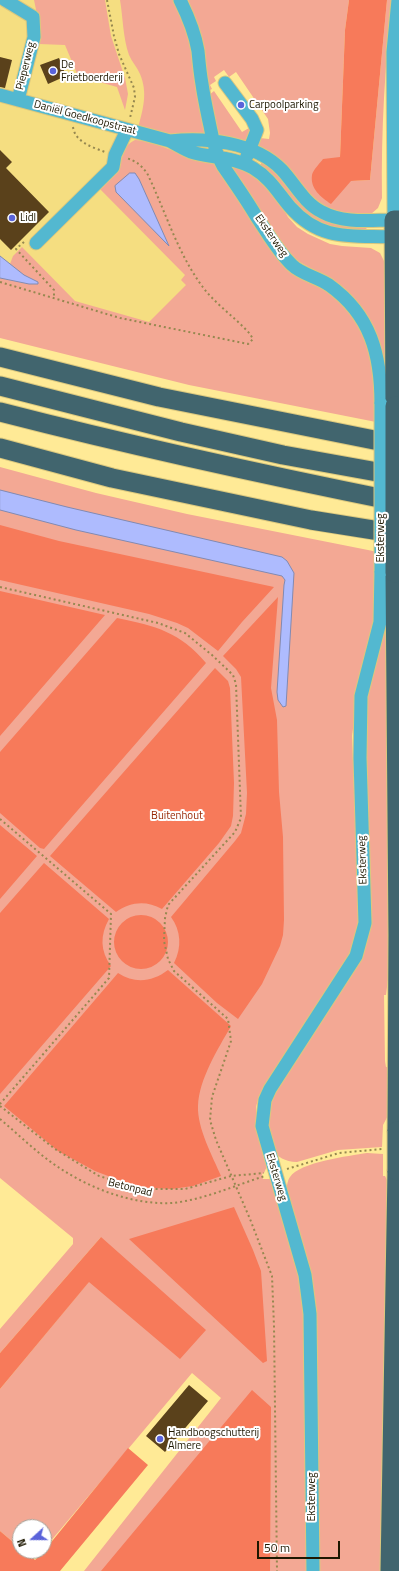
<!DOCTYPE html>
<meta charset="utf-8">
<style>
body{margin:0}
#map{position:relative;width:399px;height:1571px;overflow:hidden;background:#ffea96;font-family:"Titillium Web",sans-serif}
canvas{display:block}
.north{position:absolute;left:12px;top:1519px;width:40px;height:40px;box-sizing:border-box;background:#fff;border:1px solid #a5a299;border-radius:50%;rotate:249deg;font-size:11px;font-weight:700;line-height:16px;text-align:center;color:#1d1700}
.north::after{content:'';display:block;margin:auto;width:14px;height:18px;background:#5a63da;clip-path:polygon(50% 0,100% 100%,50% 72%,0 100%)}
.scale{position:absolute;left:257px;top:1541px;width:83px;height:18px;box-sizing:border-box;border:2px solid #1d1700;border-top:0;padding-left:5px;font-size:12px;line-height:14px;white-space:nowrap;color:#1d1700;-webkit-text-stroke:3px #fff;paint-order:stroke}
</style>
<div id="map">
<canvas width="399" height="1571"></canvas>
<div class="north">N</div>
<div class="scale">50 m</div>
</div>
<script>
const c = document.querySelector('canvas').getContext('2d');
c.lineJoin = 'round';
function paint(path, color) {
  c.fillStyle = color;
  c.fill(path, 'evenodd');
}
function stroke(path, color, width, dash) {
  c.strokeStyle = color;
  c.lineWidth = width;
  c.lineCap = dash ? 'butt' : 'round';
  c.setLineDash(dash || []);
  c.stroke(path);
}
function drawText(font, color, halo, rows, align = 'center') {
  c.font = font + ' "Titillium Web",sans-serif';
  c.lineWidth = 4;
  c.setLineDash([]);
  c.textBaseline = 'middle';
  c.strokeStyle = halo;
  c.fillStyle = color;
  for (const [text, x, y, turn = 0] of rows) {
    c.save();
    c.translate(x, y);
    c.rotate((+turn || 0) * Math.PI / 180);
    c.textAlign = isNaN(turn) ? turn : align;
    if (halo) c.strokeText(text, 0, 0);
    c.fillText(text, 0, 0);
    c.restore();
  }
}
paint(new Path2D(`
 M0,0H132L198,184L314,372L0,295Z`), '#f5de81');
paint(new Path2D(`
 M23,0H105L111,36L125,78L128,94L125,110L117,87L78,76L65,45L39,44L40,29L34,0Z
 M120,0H174L184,22L193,52L208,139L168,134L138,128C143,109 148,93 140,74C137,67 132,62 129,55C123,38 123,18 120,0Z
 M188,0H349L345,30L340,157L351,181L370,180L387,0H392C385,66 381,131 382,198L378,208L371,214L365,216H355L323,209L257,145L260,138L269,139L270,133L268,119L236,72L229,77L224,70L214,77L216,81L210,85L212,89L208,91C205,57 200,32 188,0Z
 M214,91L242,132L249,128L250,131L246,142L221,139L214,121L209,95Z
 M135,140L147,141L185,155L217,162L269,243L330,292L355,318L366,337L374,360L376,422L189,385L0,338V278L29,284H38V282L24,275L10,264L13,256L22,247L75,301L149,322L186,285L181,280L185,275L98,187C105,180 113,174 118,166C125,155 122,146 135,140Z
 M263,160L277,170L301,202L366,224L367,234L315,224L259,167Z
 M231,166L252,171L273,190L288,217L297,227L308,234L330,244L342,246L371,248L380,253L384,261L387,274L385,369L381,350L325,276L294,259L277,238L234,173Z
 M0,467L96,493L187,514L378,552L375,624L358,693L352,736L359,919L355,943L351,953L318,1008L272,1073L259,1096L256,1107V1123L268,1164L264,1173L262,1174L263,1179H272L304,1295L307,1571H84L221,1398L192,1373L44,1549V1527H20V1548L0,1531V1389L87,1284L101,1237L0,1353V1329L73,1244V1238L0,1178Z
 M386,614L390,963L386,995H384L385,1061L386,1067H388L390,1083L391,1110L383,1125L382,1147L338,1150L297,1162C272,1161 269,1144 268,1122C268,1117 267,1111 269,1106C270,1101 274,1095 277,1089L362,952L365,715L368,691Z
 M367,1153L383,1154V1176H385L391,1188L387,1571H318L316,1389L286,1192C287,1187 287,1181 290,1177C300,1162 349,1156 367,1153Z`), '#f3a894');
paint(new Path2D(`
 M349,0H387L370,180L351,181L331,204C321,197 310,189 312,175C313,170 320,163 323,159L340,157L345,30Z
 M0,525L59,541L274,587L242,622L218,651L188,628L177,623L149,614L0,580Z
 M0,591L105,615L0,736Z
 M278,597L271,688L277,720L279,792L283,837L284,920L283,935L280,946L262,984L238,1019L217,1003L174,963C182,947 181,931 171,917L235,841L241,833L246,814L247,793L241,677L236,669L223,656Z
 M117,618C156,626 180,632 206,663L44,849L40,848L0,813V752Z
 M215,668L228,681L230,688L234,783L233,816L231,826L219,843L162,909C146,900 130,902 116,912L50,856Z
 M0,825L37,856L0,899Z
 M44,863L109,919C100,935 100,951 111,966L0,1094V913Z
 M114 942a27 27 0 1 1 54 0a27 27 0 1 1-54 0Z
 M168,970L231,1026C218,1049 199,1079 198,1106C197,1128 213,1157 221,1176L193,1186L172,1189L137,1187L95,1171L58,1151L4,1106L118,973C135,984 152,982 168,970Z
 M234,1207L253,1250L261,1271L267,1361L263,1363L129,1239Z
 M101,1237L206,1330L180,1359L89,1282L0,1389V1353Z
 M252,1390L271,1407L270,1571H101Z
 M128,1448L148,1465L60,1571H0V1531L20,1548V1551H24L35,1560L44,1551Z`), '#f77a5a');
const water = new Path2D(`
 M130,173H135L139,179L169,246L116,192L115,186Z
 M0,256L24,275L38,282V284H29L0,278Z
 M0,490L67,507L282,557L287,561L294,573L286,706L283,707L278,700L277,692L284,585L285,580L282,576L76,530L0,510Z`);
paint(water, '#aebbfe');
stroke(water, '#828ab2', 1);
paint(new Path2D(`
 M0,57L12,60L5,88L0,87Z
 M59,58L66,76L48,84L40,65Z
 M0,150L12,162L6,168L49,212L11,250L0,239Z
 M189,1385L208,1401L165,1452L146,1436Z`), '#5a411b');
const minor = new Path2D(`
 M5,0L33,17L34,37L18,100
 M180,0C188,16 195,33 198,51C199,62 200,73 202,84C204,98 207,112 210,126C213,140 215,153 223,166C234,182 246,199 256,216C267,232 277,251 292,265C301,274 317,277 329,285C371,315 381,355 381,404
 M225,83L252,119L257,130L247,156
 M0,95L170,141C177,145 184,149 191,152C211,158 235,157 253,168C270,178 278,193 290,207C321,242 352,235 394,237
 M170,141C206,137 255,142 282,170C295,184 304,203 322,212C344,224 371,220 394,220L393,52L398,0
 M36,243L113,167L115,155L127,130
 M313,1571L310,1314L305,1275L262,1126L265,1100L270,1089L356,956L365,923L360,758L361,696L380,622L381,571`);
const highway = new Path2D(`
 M0,357L159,397L399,445
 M0,386L181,432L283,455L399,476
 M395,406L394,220H399
 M0,412C132,446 265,475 399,502
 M0,448L112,478L311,520L399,534
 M395,573L398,935L397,1131
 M390,1571L397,1171`);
stroke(minor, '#dbc87e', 15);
stroke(highway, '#dbc87e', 21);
stroke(new Path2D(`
 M107,0L114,36L119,54L134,88L135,97L130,118
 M73,127C75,142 92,147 105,152
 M24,242L16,249L54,290V298
 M0,282L120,318L248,344L253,339L250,334C235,317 215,304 202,286C177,252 165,210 147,173C141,165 136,161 126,158
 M0,587L158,623L185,633L212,655L233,675L236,684L241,818L235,832L168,905L165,918L164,941L168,959L174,971L228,1019L231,1041L212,1097L210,1120L216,1140L250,1219L272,1276L274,1326L277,1571
 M0,819L111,914L109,978L0,1104
 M0,1106L55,1149L99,1176L141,1189H185L231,1176L264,1173
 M0,1119C19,1135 37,1153 58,1167C91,1189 133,1205 172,1203C203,1200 236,1185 265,1176
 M287,1169L339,1153L382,1149`), '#968850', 2, [2, 3]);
stroke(minor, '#53b8d0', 13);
stroke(highway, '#41656e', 19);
const minorBridge = new Path2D(`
 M381,404V571`);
const highwayBridge = new Path2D(`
 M395,406V573
 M397,1171V1131`);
stroke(minorBridge, '#dbc87e', 15, []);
stroke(highwayBridge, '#dbc87e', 21, []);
stroke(minorBridge, '#53b8d0', 13);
stroke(highwayBridge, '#41656e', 19);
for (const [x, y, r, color] of [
 [53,71,4,"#5a63da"],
 [241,105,4,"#5a63da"],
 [12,218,4,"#5a63da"],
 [160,1439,4,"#5a63da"]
]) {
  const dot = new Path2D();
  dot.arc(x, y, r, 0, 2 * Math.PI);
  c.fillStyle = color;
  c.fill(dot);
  stroke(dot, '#fff', 1.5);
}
drawText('11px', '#1d1700', '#fff', [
 ["De",61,65],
 ["Frietboerderij",61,78],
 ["Carpoolparking",249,105],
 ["Lidl",20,218],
 ["Handboogschutterij",168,1433],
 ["Almere",168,1446]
], 'left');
drawText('11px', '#1d1700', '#fff', [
 ["Pieperweg",26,66,-76],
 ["Daniël Goedkoopstraat",85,118,15],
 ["Eksterweg",271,236,55],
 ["Eksterweg",381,538,-90],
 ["Eksterweg",363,860,-92],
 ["Eksterweg",276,1177,73],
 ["Betonpad",130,1188,14],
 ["Eksterweg",312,1497,-90]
]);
drawText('11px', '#982906', '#fff', [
 ["Buitenhout",177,816]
]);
</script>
